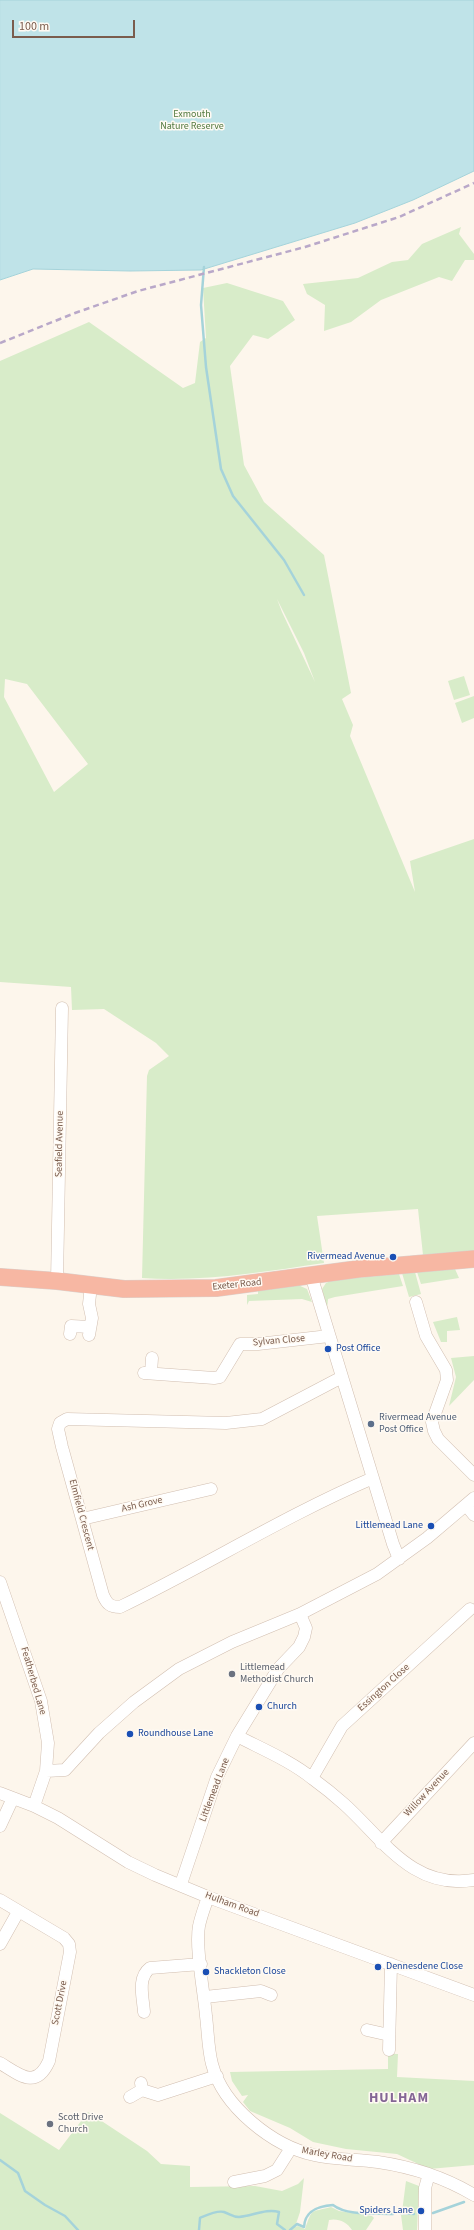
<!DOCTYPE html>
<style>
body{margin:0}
#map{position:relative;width:474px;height:2230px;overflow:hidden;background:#fdf6ec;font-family:"Source Sans 3",sans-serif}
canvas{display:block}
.scale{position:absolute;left:12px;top:20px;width:123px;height:18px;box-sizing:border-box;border:2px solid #7a5c4d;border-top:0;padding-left:5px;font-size:12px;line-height:14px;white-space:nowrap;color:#7a5c4d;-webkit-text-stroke:3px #fffaf3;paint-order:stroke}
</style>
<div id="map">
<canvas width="474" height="2230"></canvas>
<div class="scale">100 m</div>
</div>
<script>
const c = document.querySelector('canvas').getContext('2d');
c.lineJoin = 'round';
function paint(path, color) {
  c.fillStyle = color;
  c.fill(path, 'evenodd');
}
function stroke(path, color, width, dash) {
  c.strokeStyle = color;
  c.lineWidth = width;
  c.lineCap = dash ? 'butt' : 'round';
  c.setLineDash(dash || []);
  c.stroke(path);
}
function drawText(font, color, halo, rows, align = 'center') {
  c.font = font + ' "Source Sans 3",sans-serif';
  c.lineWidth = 3;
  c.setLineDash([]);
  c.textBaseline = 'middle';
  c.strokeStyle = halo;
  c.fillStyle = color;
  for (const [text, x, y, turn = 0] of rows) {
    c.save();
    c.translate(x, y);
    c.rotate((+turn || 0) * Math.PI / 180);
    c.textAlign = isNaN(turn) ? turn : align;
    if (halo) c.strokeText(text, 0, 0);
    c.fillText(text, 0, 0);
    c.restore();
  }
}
paint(new Path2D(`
 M461,227L459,234L474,254V260H465L452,281L439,277L381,300L351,322L324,331L325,305L307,294L303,284L358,278L392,262L408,260L422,244Z
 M227,283L283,301L295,320L268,339L253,335L230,366L244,465L264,502L324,555L351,693L342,699L353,725L350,736L415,892L410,861L474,839V1251L423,1255L418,1209L317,1216L324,1263C264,1272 203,1282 142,1278L147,1076L149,1070L169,1056L156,1043L104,1009L72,1010L71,987L0,982V361L89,322L183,388L195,383L200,342L206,338L203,288ZM277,599L304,653L315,682L282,612ZM5,679L27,684L88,764L54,792L4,697Z
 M464,676L470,695L454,700L448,681Z
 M474,696V718L462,723L455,703Z
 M455,1269L459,1278L421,1284L417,1272Z
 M415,1272L421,1294L409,1297L402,1273Z
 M399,1274L403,1286L335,1297L328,1299L327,1309L322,1289L326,1283L333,1280Z
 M298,1285L307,1289L312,1302L302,1299L249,1301L247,1305V1295L258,1294V1291Z
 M457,1317L460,1330L447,1331V1342H441L433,1322Z
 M474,1356V1380L449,1406L456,1377L451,1358Z
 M388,2054H398L397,2077L474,2081V2165L429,2169L397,2154L346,2149L313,2142L290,2128L250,2111L243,2102L248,2095L242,2096L232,2081L230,2072L388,2069Z
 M88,2112L147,2151L161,2164L190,2166V2187L255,2186L282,2191L298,2184L304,2178L300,2212L295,2227L298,2226L305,2229C313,2207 310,2213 331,2207L339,2211L372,2216L374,2218L366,2230H352C347,2222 338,2218 329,2220L327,2230H0V2113L59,2150Z
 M406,2181L419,2186L417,2230H403L401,2215H414L412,2212H402Z`), '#d8ecc9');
const water = new Path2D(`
 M0,0H474V171L413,200L355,223L201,270L130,271L33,269L0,280Z`);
paint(water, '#bfe3e8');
stroke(water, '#a5d3da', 1);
stroke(new Path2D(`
 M204,267L201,305L206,367L221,469L233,496L284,560L304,595
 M0,2160L18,2173L25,2191L45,2205L65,2216L78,2230
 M400,2213L414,2214
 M433,2213L464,2202
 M199,2230L200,2218C207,2215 217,2210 224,2212C230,2214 233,2217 239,2217C252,2216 267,2208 279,2212L277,2224L285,2230
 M290,2230L297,2224L304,2227C305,2210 319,2206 333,2205C347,2216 375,2213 393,2214`), '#a5d3da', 2.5);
const minor = new Path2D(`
 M311,1275L393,1544L399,1559
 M57,1281L62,1008
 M416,1302L426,1336L446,1370L447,1380L432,1422L434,1431L438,1439L474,1475
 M70,1334L71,1326L90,1327
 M89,1335L92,1318L89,1304L91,1285
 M144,1373L214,1378L220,1377L240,1344H258L329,1336
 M151,1373L152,1358
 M342,1377L262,1419L226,1423L67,1419L60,1423L58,1429L62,1447L103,1595C107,1604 110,1607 120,1607C205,1566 286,1515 373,1478
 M466,1505L474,1515
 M82,1519L211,1489
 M0,1582L41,1701L48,1743L46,1771L34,1806
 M237,1736C262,1749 291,1761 313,1779C324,1787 334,1795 344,1804C383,1839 412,1890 474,1880
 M46,1771L65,1770L99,1733L134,1702L179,1669L232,1642L300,1614
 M312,1778L342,1726L470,1609
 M0,1793L34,1806L58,1818L128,1862L155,1875L208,1897L474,1995
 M0,1826L13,1798
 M381,1843L474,1743
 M181,1884L217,1777L237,1736L278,1669L299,1647L304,1637L306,1628L300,1614L377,1574L427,1538L474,1498
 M208,1897C205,1906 201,1916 199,1926C195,1947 204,1992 206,2016C208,2032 208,2049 212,2064C223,2107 273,2146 314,2155C335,2160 357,2159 378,2162C412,2167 444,2177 474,2195
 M0,1900L64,1938L69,1944L70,1952L49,2061C36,2090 20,2075 0,2063
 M0,1944L18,1912
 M205,1997L261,1991L271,1995
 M144,2012C143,1997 137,1978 150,1968L201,1964
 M367,2030L389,2035
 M389,2050L391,1964
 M142,2090L158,2095L217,2076
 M130,2097L142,2090L141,2083
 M234,2182L265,2176L277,2170L291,2148
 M425,2230V2188L429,2174`);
const highway = new Path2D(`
 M0,1277L57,1281L124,1289L216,1288L358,1269L474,1259`);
stroke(minor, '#d1beb0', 13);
stroke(highway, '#dad1cd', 18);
stroke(minor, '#fff', 12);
stroke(highway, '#f7b7a3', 17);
stroke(new Path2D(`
 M0,343L75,313L138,291L305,247L399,217L474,183`), '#b9a8c9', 2.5, [6, 4]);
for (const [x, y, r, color] of [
 [393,1257,4,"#1a4fb4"],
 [328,1349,4,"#1a4fb4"],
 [371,1424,4,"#5c6f8a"],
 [431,1526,4,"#1a4fb4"],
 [232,1674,4,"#6b7280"],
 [259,1707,4,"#1a4fb4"],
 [130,1734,4,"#1a4fb4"],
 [378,1967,4,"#1a4fb4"],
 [206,1972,4,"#1a4fb4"],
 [50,2124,4,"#6b7280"],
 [421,2211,4,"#1a4fb4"]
]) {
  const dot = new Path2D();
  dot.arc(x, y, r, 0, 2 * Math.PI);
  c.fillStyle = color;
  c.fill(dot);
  stroke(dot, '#fffaf3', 1.5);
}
drawText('10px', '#537a41', '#fffaf3', [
 ["Exmouth",192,115],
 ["Nature Reserve",192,127]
]);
drawText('10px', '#7a5c4d', '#fffaf3', [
 ["Seafield Avenue",60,1144,-89],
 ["Exeter Road",237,1285,-6],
 ["Sylvan Close",279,1341,-5],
 ["Ash Grove",142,1505,-13],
 ["Elmfield Crescent",81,1515,75],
 ["Featherbed Lane",33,1681,74],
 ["Essington Close",384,1688,-42],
 ["Littlemead Lane",215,1790,-69],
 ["Willow Avenue",427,1793,-47],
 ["Hulham Road",232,1905,20],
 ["Scott Drive",60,2003,-79],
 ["Marley Road",327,2155,10]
]);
drawText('10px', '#164399', '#fffaf3', [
 ["Rivermead Avenue",385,1257,"right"],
 ["Post Office",336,1349],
 ["Littlemead Lane",423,1526,"right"],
 ["Church",267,1707],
 ["Roundhouse Lane",138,1734],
 ["Dennesdene Close",386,1967],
 ["Shackleton Close",214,1972],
 ["Spiders Lane",413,2211,"right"]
], 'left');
drawText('10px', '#4e5e75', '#fffaf3', [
 ["Rivermead Avenue",379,1418],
 ["Post Office",379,1430]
], 'left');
drawText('10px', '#5b616d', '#fffaf3', [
 ["Littlemead",240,1668],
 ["Methodist Church",240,1680],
 ["Scott Drive",58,2118],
 ["Church",58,2130]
], 'left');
c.letterSpacing = '1px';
drawText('bold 14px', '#846695', '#fffaf3', [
 ["HULHAM",399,2099]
]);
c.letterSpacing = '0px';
</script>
